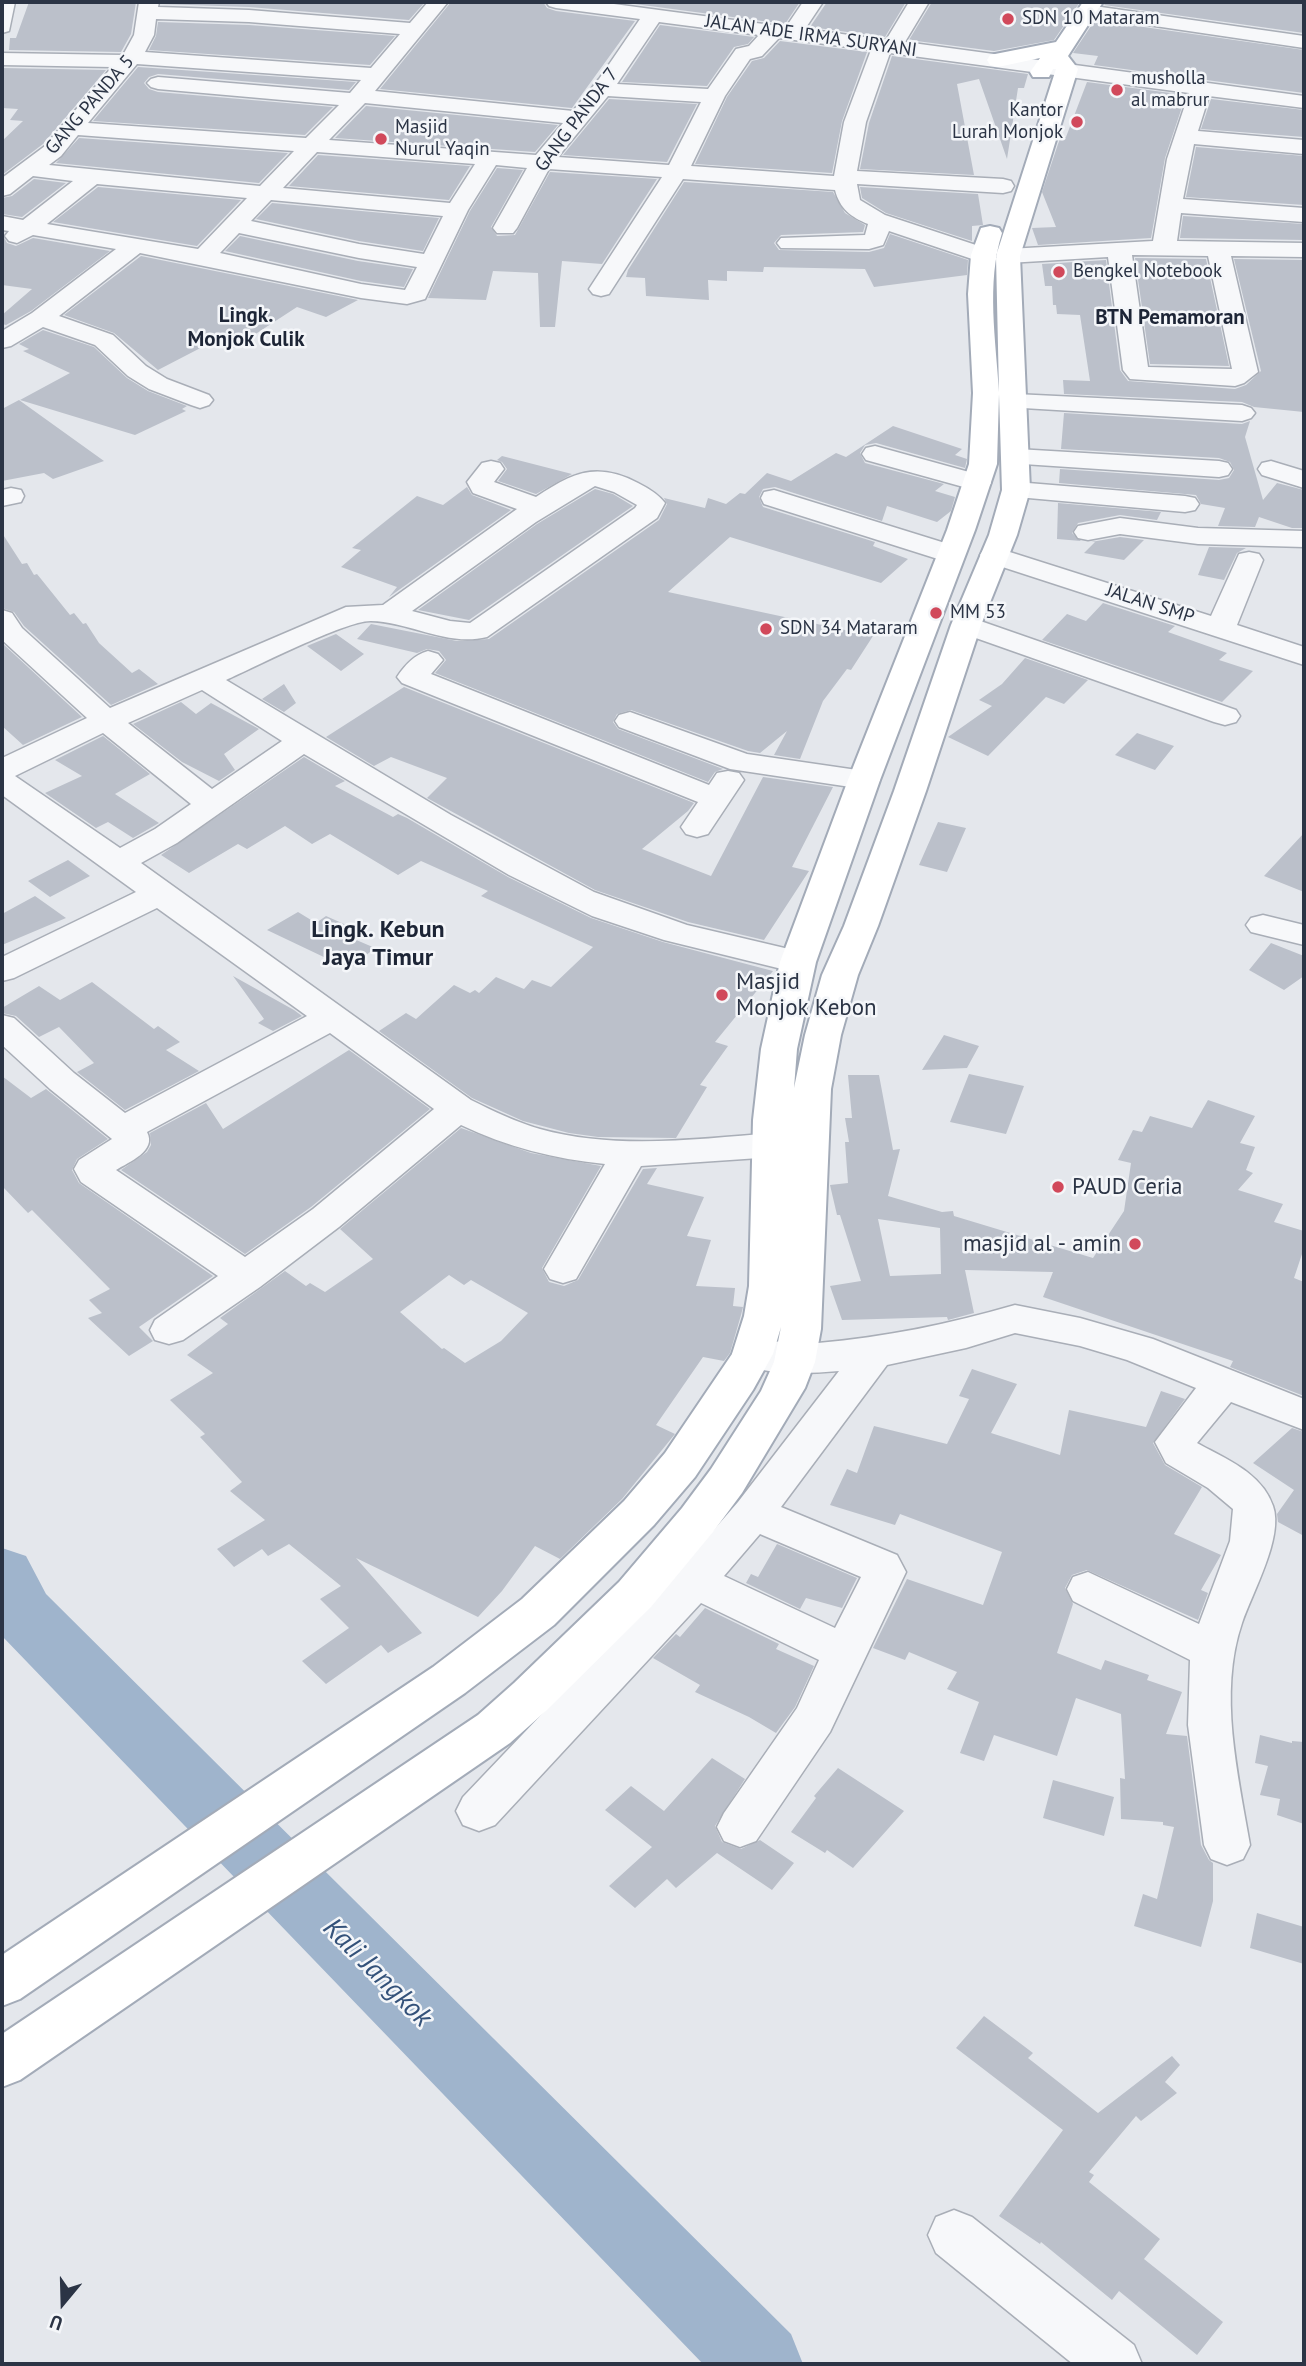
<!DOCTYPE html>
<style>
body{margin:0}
#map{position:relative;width:1306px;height:2366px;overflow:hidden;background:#e4e7ec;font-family:"PT Sans",sans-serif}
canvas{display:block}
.frame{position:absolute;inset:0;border:4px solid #2b3445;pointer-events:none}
.north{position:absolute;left:28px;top:2268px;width:70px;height:70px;-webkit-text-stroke:5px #f4f6f9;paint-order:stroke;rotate:199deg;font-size:19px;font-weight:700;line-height:28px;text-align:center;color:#2b3445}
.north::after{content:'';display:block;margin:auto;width:24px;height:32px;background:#2b3445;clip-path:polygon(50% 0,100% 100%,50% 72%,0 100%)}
</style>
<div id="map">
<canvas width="1306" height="2366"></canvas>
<div class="frame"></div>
<div class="north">U</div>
</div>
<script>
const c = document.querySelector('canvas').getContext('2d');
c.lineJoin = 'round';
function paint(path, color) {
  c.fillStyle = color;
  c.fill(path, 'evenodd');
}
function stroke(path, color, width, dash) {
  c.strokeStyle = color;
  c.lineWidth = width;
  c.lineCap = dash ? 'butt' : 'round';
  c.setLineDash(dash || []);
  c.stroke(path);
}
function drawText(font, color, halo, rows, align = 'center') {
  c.font = font + ' "PT Sans",sans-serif';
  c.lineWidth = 5;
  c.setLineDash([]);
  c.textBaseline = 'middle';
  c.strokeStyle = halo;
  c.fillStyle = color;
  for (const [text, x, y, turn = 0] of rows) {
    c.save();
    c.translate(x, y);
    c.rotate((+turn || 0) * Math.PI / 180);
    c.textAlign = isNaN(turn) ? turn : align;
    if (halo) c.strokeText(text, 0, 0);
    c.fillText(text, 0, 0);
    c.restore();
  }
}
paint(new Path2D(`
 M2,1548L26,1556L46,1594L791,2334L803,2364H703L2,1636Z`), '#9fb4cc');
paint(new Path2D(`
 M29,2H136L131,34L121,52L9,50L10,38H16Z
 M161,2H425L409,20L249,7L161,4Z
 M451,2H543L547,8L556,11L635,21L572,108L380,89Z
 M635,2H800L785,24L635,4Z
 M827,2H906L885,37L810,27Z
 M932,2H1080L1054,40L994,51L909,40Z
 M1106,2H1304V33L1104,5Z
 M1095,20L1304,50V93L1094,65L1098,56L1073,53Z
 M158,22L249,25L395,36L370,65L149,50L156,36Z
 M660,25L754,37L748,44L734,47L707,86L622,82Z
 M780,41L867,52L842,121L832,173L695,164L727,97L752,61L764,58Z
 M892,56L1028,74L1024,88H1018L1007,159L979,79L957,84L974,175L860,169L869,123Z
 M138,67L356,82L349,90L158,74L149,77L144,83L149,89L158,92L333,107L305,135L93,121Z
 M2,68L106,70L43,144L2,175V141L23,121L10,120L18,109L2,108Z
 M1087,82L1186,95L1165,158L1151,238L1038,245L1032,228L1056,227L1042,192L1058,144L1061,137H1066Z
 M609,99L697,104L667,162L563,155Z
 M1211,99L1304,110V137L1201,129Z
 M366,106L558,125L535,152L335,138Z
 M79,138L288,153L259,183L56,163Z
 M1196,147L1304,156V205L1186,197Z
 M318,155L470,166L449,200L289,186Z
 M497,168L523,170L491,227L497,236L515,235L550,172L657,179L602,264L562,261L555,327H540L538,273L493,271L486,300L428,298L470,211Z
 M34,179L66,183L22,217L2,214V198L12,196Z
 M684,182L833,192L845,213L865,225L863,232L781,235L774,243L779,250L869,252L884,248L890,234L968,260L967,275L874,287L865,269L764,267L763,272L727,271V281L708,280L709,300L646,296L645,278L626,277L628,270Z
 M98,187L241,200L197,246L53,222Z
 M860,187L978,194L983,225L972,226V241L886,213L862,198Z
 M272,203L439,218L423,251L359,241L256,219Z
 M1183,216L1304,224V240L1180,238Z
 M2,233L7,243L16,246L33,238L110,251L31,311L6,325L2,324V315L32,289L2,285Z
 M240,236L358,261L413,269L404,287L361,281L225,251Z
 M141,256L358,300L326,317L297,307L234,348L212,342L158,370L114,333L64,315Z
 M1135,258L1206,259L1229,366L1150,364Z
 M1234,259L1304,260V412L1254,407L1242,402L1064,394L1063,380L1090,381L1080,315L1057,314L1056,305H1053L1052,286H1045L1042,264L1106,260L1120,370L1128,381L1235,389L1246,385L1261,371Z
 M43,330L94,347L127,378L148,391L187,406L182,409L186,411L135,435L20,400L70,373L23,351L29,349L19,344Z
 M19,400L104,461L53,479L44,473L2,481V409Z
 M1064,413L1242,424L1250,421L1245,437L1263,500L1277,483L1304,490V528H1292L1259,517L1255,527L1218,526L1225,508L1201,504L1196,495L1059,483L1060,469L1219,480L1229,478L1234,470L1230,462L1219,458L1061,449Z
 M893,426L962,449L955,455L967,459L965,468L876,443L865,445L860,453L865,463L944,484L935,491L955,497L951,511L937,522L887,506L882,521L775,487L763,489L759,497L763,507L875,542L873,546L908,559L881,583L730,537L668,592L873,636L851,670L847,669L823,701L800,759L774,755L787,731L760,753L748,751L631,710L617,714L613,722L618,729L723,769L715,772L708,782L435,673L446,660L439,651L427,649L417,653L357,639L371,624L457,641L489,639L659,520L667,504L664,498L705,508L708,498L726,504L740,493L745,494L767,473L791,481L836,453L846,457Z
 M502,456L572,474L536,494L498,481L507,469L502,462L497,460Z
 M467,487L472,495L511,510L389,597L397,587L341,567L361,550L352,548L417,496L443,505Z
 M595,489L613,494L633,506L469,620L418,610L537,524Z
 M1058,503L1161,512L1157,520L1120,515L1078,523L1072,533L1081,541L1057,539Z
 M2,533L22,564L27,563L34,575L37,574L70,615L74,613L83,624L86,623L99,643L132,673L139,669L158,684L111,705L24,626L14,612L2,608Z
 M1120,537L1144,540L1124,560L1084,553L1095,542H1091Z
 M1209,547L1246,548L1237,553L1224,580L1198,575Z
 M1103,603L1175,626L1168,632L1227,653L1219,660L1253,671L1222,702L1042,640L1067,614L1086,621Z
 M336,634L364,654L341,671L307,646Z
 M2,644V643L82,717L23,745L2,726Z
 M1025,658L1088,680L1064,704L1046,697L988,756L948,737L992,706L979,700L1002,684Z
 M284,684L296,703L284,712L262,699Z
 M404,687L694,803L688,811L642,849L711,876L763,777L833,787L792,867L809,871L764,940L688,922L595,890L427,798L447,778L391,757L374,766L326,737Z
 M181,702L196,714L211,703L259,729L224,754L235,770L219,781L182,762L133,724Z
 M1137,733L1174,746L1155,770L1115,755Z
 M103,736L150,774L115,794L159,823L133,838L108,822L96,828L45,793L82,776L55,760Z
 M304,757L345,781L335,786L393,817L398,814L407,818L508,877L591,918L663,942L773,971L715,1042L728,1046L700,1085L707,1087L676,1138L598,1137L569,1133L523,1121L472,1098L379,1031L406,1013L416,1019L454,985L470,993L475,990L479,993L496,977L524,989L532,980L551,987L593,947L481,896L488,891L421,861L398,875L330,834L312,844L285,826L247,849L238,844L189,873L161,855Z
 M938,822L966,828L947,872L919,865Z
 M1304,833V892L1264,876Z
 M68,860L90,876L50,897L28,881Z
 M35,896L66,918L2,945V914Z
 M298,912L316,923L326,916L362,932L354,939L375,948L349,969L267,930Z
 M1271,943L1304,956V976L1284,990L1249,970Z
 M233,976L294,1010L302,1016L273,1031L258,1023L264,1019Z
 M92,982L154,1029L158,1026L180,1042L166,1050L199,1071L125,1110L77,1072L94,1063L59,1027L39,1037L16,1016L2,1013V1008L39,986L60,1000Z
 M944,1035L979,1046L967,1068L922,1070Z
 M349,1050L430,1109L311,1207L245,1254L121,1170L147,1152L151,1145L150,1133L206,1103L223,1129Z
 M969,1074L1024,1086L1006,1134L950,1122Z
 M848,1075H879L893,1150L900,1149L888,1196L942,1212L953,1211L954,1216L1093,1258L1124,1211L1131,1163L1118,1160L1133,1130L1142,1132L1150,1116L1192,1128L1208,1100L1255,1116L1240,1143L1255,1147L1246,1170L1253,1173L1238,1190L1283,1204L1274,1222L1304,1231V1248L1294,1278L1304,1282V1396L1230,1367L1233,1361L1043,1297L1053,1272L965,1270L974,1313L948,1320L947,1317L842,1320L830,1286L861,1281L840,1215H837L830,1185L848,1183L845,1142H849L845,1118H852ZM878,1219L940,1228L941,1274L890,1276Z
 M2,1076L31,1098L46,1089L108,1139L77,1159L72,1170L79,1183L213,1276L139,1327L153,1341L129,1356L88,1318L102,1313L89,1300L110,1289L32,1210L28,1213L2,1186Z
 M461,1128L531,1153L601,1166L542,1268L549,1282L564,1286L578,1280L643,1169L657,1168L647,1184L704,1197L687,1236L711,1240L696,1286L735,1288L733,1306L743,1307L741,1315L730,1353L724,1361L703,1357L656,1425L675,1434L622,1499L560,1559L535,1546L502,1591L478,1617L356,1558L422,1633L388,1653L381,1645L326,1684L302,1661L349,1628L320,1599L341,1586L289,1544L268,1556L262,1549L234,1567L217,1549L265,1520L230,1491L242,1482L200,1437L205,1434L170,1400L213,1373L187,1355L228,1324L220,1318L285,1271L306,1286L310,1283L325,1292L373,1259L340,1229ZM449,1275L464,1285L471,1280L528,1313L501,1341L465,1363L444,1348L442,1349L400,1312Z
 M972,1369L1017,1384L991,1433L1060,1455L1069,1410L1146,1427L1161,1391L1185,1399L1153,1443L1165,1465L1202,1487L1174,1534L1221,1555L1201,1590L1208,1593L1198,1620L1087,1570L1072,1575L1065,1588L1073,1604L1057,1653L1101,1670L1105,1660L1149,1675L1147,1680L1182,1692L1166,1734L1187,1736L1201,1845L1209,1860L1213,1863V1901L1201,1947L1134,1926L1143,1894L1157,1899L1174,1827L1163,1825V1822L1121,1819L1120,1778L1125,1779L1121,1714L1076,1698L1057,1756L994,1735L984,1761L960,1753L979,1702L947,1689L957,1672L909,1652L905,1660L873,1648L907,1579L983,1605L1002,1552L900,1514L895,1525L830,1505L847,1469L857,1473L874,1426L947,1444L969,1399L959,1396Z
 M1292,1428L1304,1432V1536L1278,1522L1277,1514L1294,1490L1253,1463Z
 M777,1544L857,1578L842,1608L806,1598L800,1609L746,1583L751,1574L758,1577Z
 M705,1608L779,1644L776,1649L814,1666L795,1707L776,1733L749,1717L695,1692L700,1685L653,1658L676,1634L680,1637Z
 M1260,1735L1292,1743V1741L1304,1742V1824L1277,1815L1280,1799L1260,1795L1268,1766L1255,1763Z
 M712,1758L745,1779L715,1826L722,1842L741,1849L760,1840L794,1863L772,1890L717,1853L676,1888L667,1879L635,1908L609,1886L652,1847L605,1810L631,1786L664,1811Z
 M838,1768L904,1811L853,1868L827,1850L825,1853L791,1832L816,1798L814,1796Z
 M1053,1780L1114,1797L1104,1836L1043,1818Z
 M1257,1913L1304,1927V1964L1250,1948Z
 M984,2016L1033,2053L1028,2058L1098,2113L1172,2056L1180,2065L1165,2082L1177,2093L1141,2121L1136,2116L1089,2172L1094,2175L1089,2182L1160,2239L1144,2259L1223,2322L1197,2355L1119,2291L1112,2300L1041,2242L1040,2244L999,2216L1063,2130L956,2048Z`), '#bbc0ca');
const minor = new Path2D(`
 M2,2H15L9,31L2,33Z
 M139,2H159L158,7L249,10L410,23L428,2H448L375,91L573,111L599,79L640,19L556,8L549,6L546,2H599L786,27L803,2H823L805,29L886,40L909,2H929L905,42L1304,96V108L1209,96L1198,131L1304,140V154L1194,144L1183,199L1304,208V222L1181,213L1177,241L1304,243V257L1231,256L1258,372L1244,383L1235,386L1130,379L1123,370L1108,257L1008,263L1000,261L996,256L1000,251L1008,249L1153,241L1167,159L1189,93L890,53L866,122L857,171L1003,179L1011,181L1014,186L1011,191L1003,193L857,184L860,200L885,215L991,250L995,255L991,260H975L889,231L883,245L869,249L781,248L777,243L781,238L865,235L868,224C851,217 840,209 835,190L683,179L609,294L601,296L593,294L589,289L662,177L549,169L517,228L513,233H497L493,228L527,168L496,165L468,210L425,299L407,304L361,298L140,253L59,316L113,335L146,366L167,379L209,395L213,400L209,405L200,408L191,405L149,389L128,376L95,345L43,327L11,346L2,348V331L32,313L116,249L33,235L17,243L9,241L5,236L9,231L2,230V216L23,220L73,181L33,176L10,194L2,196V178L45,146L112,67L2,65V53L123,55L134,35ZM156,19L249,22L400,34L371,68L145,52L154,35ZM659,22L759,35L749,46L736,49L708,89L617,84ZM779,38L871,50L844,122L834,176L691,166L725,96L750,59L762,56ZM137,64L361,80L350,93L158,77L151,79L147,83L151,87L158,89L339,105L306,138L88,123ZM608,96L701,102L669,165L558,157ZM365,103L563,123L536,155L329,140ZM78,135L294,151L260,186L49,165L61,156ZM317,152L475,164L450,203L283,188ZM97,184L247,198L198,249L47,224ZM271,200L443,216L424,254L359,244L251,221ZM239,233L359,258L417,267L405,290L361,284L220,253ZM1132,255L1208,256L1232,369L1148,367Z
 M1087,5L1304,36V48L1080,15L1077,11L1080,7Z
 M1015,394L1242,405L1251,408L1255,413L1251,418L1242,421L1006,407L1002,402L1006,397Z
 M875,446L987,477L991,483L987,489L978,491L866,460L862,454L866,448Z
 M1017,449L1219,461L1228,463L1232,469L1228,475L1219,477L1008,463L1004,457L1008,451Z
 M491,461L500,463L504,469L494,482L536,497C572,473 596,461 638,483C648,488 658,494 665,503L657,518L487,637C447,647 411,622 371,621C347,620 253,668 226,680L451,815L594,892L687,925L810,954L815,962L810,970L798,973L664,940L592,916L509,875L304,754L177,843L141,863L471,1100C493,1111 516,1122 540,1129C615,1150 697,1139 774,1133L787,1136L792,1145L787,1154L774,1157L641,1166L576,1279L563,1283L550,1279L544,1269L605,1164C555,1159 507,1147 461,1125L339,1227L260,1287L183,1340L169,1344L155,1340L150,1330L155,1320L218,1276L81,1182L74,1169L79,1160L112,1139L50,1089L2,1045V1015L14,1018L74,1073L125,1113L307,1016L157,908L14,978L2,981V957L136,892L2,795V758L87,718L2,640V610L12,613L22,628L110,708L346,607L383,605L517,509L473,493L467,482L482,463ZM595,486L614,492L637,505L635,508L470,623L450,621L412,611L536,522ZM202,690L282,741L212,789L128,723ZM103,733L191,804L155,829L120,848L15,776ZM330,1033L434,1109L313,1209L245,1257L116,1170C129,1162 157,1151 147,1132Z
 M1271,461L1304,471V488L1262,475L1258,469L1262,463Z
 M1016,482L1185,496L1195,498L1199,504L1195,510L1185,512L1006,496L1003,490L1006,484Z
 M11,488L21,490L24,496L21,502L2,506V490Z
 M774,490L961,548L965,554L961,560L951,562L941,560L764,504L761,498L764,492Z
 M1120,518L1198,528L1304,531V547L1198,544L1120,534L1088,540L1078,538L1074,532L1078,526Z
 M994,547L1211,616L1239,554L1249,552L1259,554L1263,560L1237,625L1304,647V665L984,561L980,555L984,549Z
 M966,616L1236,710L1240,716L1236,722L1225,725L1214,722L956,631L952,625L956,619Z
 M428,651L438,654L443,660L431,674L709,785L717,773L728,771L739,773L744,780L708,834L697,837L686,834L681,827L698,802L402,683L397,677C405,665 414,655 428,651Z
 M630,712L747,754L864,771L875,773L880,780L875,787L864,789L730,769L619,727L615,721L619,715Z
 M1263,915L1304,925V945L1251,932L1246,925L1251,918Z
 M1015,1305L1080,1318L1153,1339L1304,1399V1430L1231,1402L1197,1443C1226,1459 1262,1473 1273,1506C1284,1537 1252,1593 1242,1623C1218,1693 1238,1774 1250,1845L1243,1859L1227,1865L1211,1859L1204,1845L1188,1725L1190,1660L1073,1601L1067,1589L1073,1577L1088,1572L1199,1624L1230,1541L1233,1509L1208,1488L1166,1463L1155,1442L1196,1388L1127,1360L1080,1346L1015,1333L966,1348L887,1365L781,1507L897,1555L906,1572L830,1732L756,1841L740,1847L724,1841L717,1827L724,1813L797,1708L819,1660L701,1603L495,1825L479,1831L463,1825L456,1811L463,1797L680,1569L738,1502L839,1371C804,1374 772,1375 738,1364L732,1354L738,1344C764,1336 792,1346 818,1343C886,1337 950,1324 1015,1305ZM760,1534L861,1577L835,1628L724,1576Z
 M954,2210L972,2217L1134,2345L1142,2364H1073L936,2253L928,2235L936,2217Z`);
const major = new Path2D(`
 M1083,2H1103L1068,56L1078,69L1020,256L1030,490L1017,535L981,625L926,791L878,926L858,975L841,1035L831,1089L821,1329L815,1362L805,1388L742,1493L713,1532L651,1607L547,1710L510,1743L20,2080L2,2087V2034L478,1715L514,1683L619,1582L682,1508L711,1469L761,1391L774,1362L781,1327L773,1354L753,1390L695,1477L654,1525L554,1625L465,1693L20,1999L2,2006V1955L433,1667L522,1599L624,1501L665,1453L732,1354L744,1316L749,1286L753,1120L761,1049L780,962L848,780L947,530L969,464L973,393L968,294L971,255L981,228L990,226L999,228L1002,233C986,284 996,340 999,392L996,256L1056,69H1053L1049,77H1033L1030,72L1040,58L998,67L990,65L987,60L990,55L1056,42ZM999,394L1002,490L989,535L951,625L894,791L844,926L822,975L805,1035L794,1088L797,1049L816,962L880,780L975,530L997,464Z`);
stroke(minor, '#a9aeb7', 3);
stroke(major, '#a3abb8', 4);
paint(minor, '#f7f8fa');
paint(major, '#fff');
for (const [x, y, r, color] of [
 [1008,19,7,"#d1495b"],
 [1117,90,7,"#d1495b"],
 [1077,122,7,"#d1495b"],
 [381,139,7,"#d1495b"],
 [1059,272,7,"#d1495b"],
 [936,613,7,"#d1495b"],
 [766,629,7,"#d1495b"],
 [722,995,7,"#d1495b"],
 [1058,1187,7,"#d1495b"],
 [1135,1244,7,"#d1495b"]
]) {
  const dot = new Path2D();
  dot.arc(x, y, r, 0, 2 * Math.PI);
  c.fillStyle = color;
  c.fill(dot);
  stroke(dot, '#f4f6f9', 2.5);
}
drawText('19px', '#2b3445', '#f4f6f9', [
 ["SDN 10 Mataram",1022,19],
 ["musholla",1131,79],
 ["al mabrur",1131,101],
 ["Kantor",1063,111,"right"],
 ["Lurah Monjok",1063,133,"right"],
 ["Masjid",395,128],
 ["Nurul Yaqin",395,150],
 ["Bengkel Notebook",1073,272],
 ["MM 53",950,613],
 ["SDN 34 Mataram",780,629]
], 'left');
drawText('19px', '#2b3445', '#f4f6f9', [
 ["JALAN ADE IRMA SURYANI",811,36,8],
 ["GANG PANDA 5",90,105,-49],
 ["GANG PANDA 7",577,120,-53],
 ["JALAN SMP",1150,604,18]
]);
drawText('bold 21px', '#1d2536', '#f4f6f9', [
 ["Lingk.",246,316],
 ["Monjok Culik",246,340],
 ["BTN Pemamoran",1170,318]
]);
drawText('23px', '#2b3445', '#f4f6f9', [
 ["Masjid",736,982],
 ["Monjok Kebon",736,1008],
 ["PAUD Ceria",1072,1187],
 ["masjid al - amin",1121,1244,"right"]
], 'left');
drawText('bold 24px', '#1d2536', '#f4f6f9', [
 ["Lingk. Kebun",378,930],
 ["Jaya Timur",378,958]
]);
drawText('italic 28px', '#34527a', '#f4f6f9', [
 ["Kali Jangkok",377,1973,45]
]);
</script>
